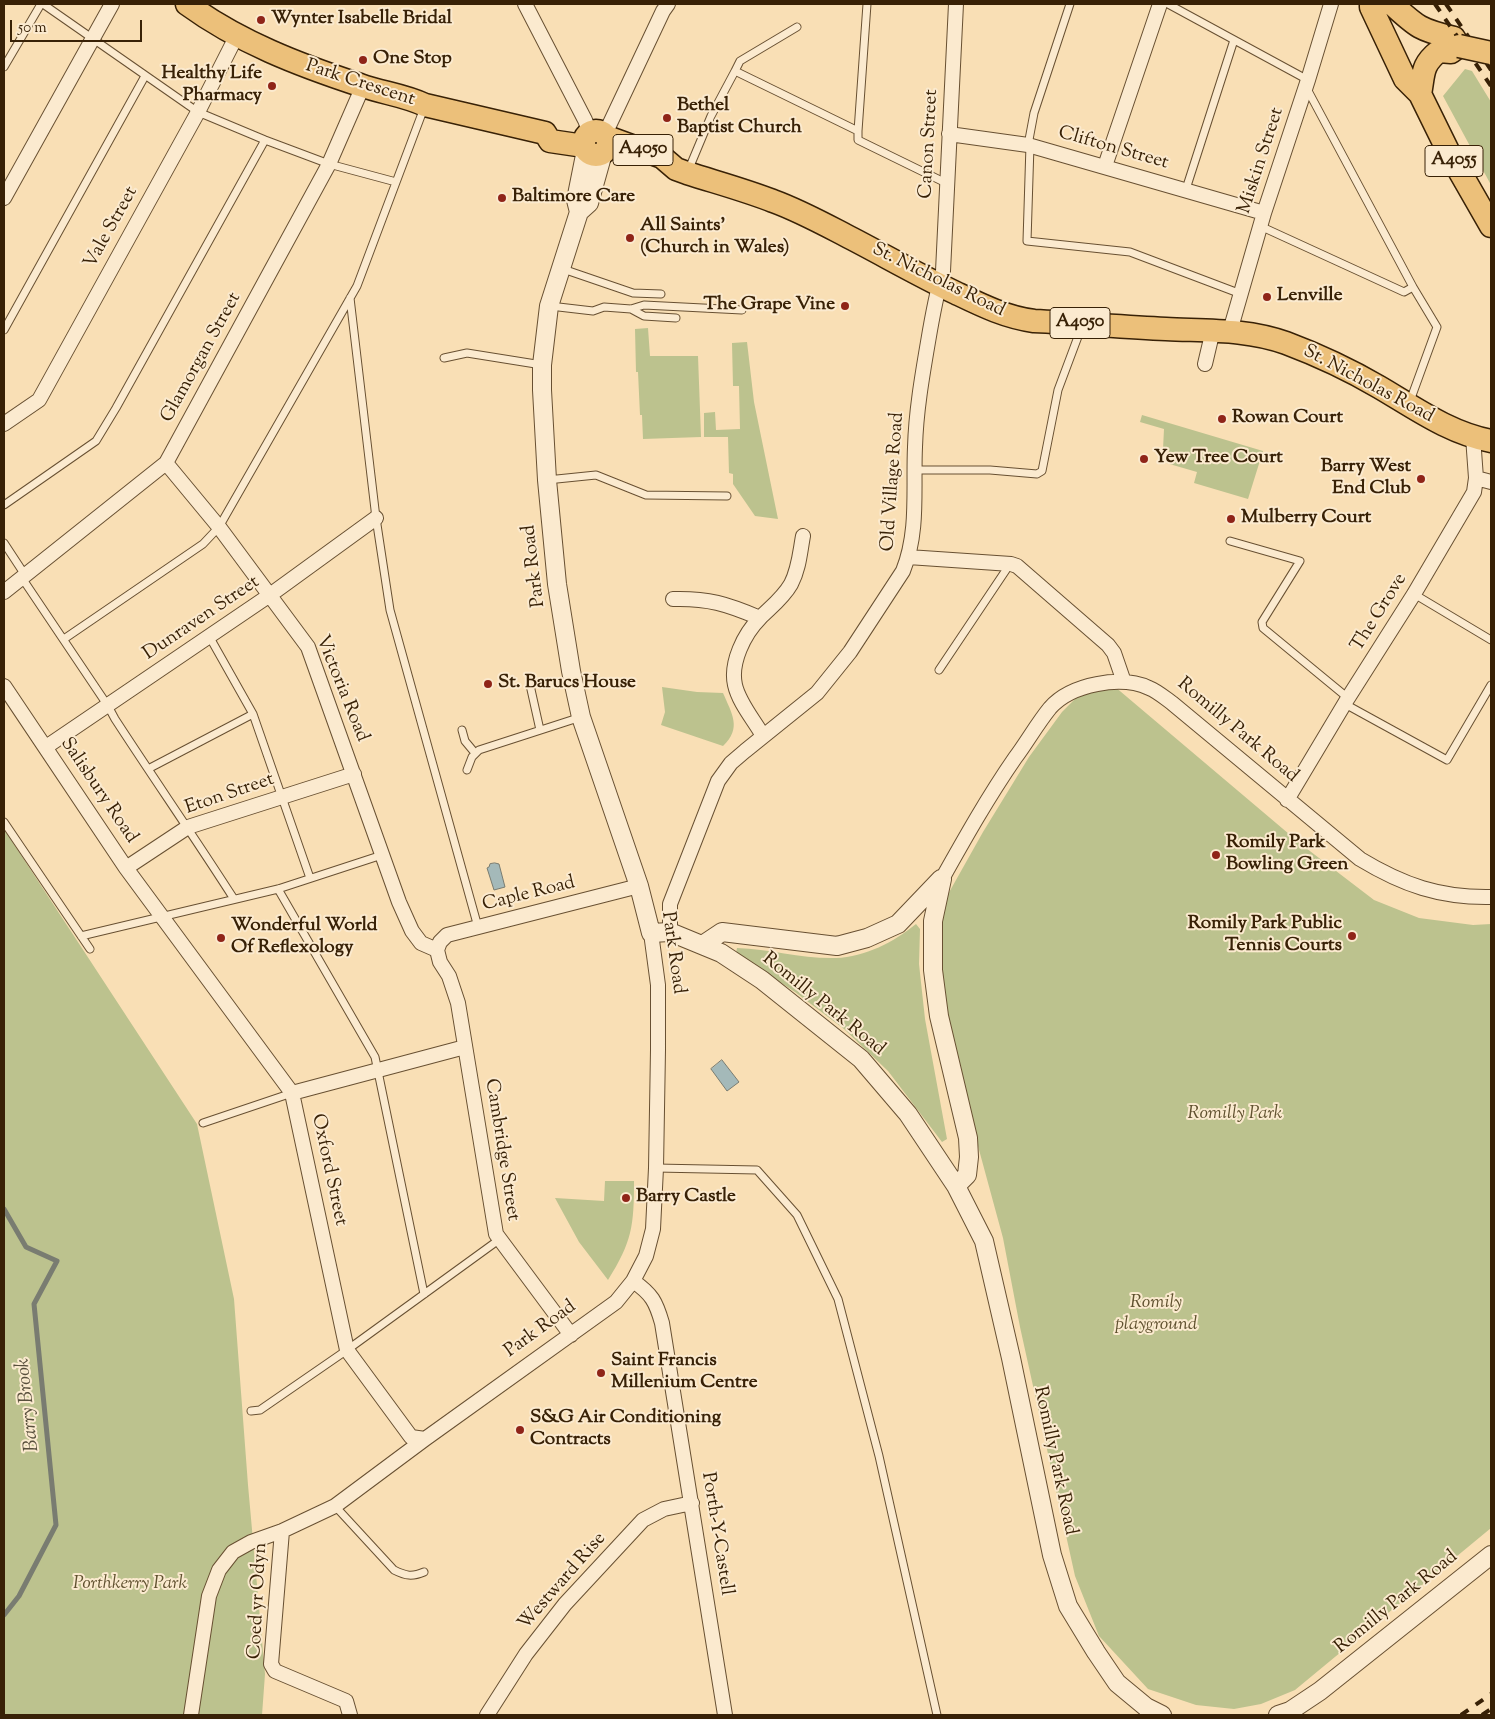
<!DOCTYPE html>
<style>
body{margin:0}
#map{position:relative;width:1495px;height:1719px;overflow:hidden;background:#f9dfb5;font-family:"Sorts Mill Goudy",serif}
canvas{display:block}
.frame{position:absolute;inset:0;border:5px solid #382106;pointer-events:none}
.scale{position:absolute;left:10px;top:20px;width:132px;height:22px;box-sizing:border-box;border:2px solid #382106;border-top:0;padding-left:6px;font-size:15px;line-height:18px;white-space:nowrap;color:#382106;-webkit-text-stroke:4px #fbeacf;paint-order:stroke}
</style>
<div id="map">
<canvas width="1495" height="1719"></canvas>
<div class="frame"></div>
<div class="scale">50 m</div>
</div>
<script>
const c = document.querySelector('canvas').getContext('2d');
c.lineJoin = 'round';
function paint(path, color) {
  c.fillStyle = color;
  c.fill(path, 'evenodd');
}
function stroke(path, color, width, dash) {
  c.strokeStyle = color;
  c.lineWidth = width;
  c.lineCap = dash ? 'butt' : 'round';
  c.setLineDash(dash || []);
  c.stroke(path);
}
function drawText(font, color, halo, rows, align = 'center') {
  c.font = font + ' "Sorts Mill Goudy",serif';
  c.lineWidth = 4;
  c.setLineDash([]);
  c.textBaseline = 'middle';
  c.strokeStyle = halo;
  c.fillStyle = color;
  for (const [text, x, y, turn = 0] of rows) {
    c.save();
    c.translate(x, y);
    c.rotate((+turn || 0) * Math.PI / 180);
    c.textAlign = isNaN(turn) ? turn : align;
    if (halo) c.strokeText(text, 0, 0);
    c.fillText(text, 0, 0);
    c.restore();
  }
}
paint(new Path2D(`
 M1465,69L1472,71L1491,102V185L1443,96Z
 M648,328L650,356H698L701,437L643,439L642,415H640L638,372H636L635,329Z
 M747,342L754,402L778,519L755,516L733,484V474L729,473L728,437H704V413L715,412L716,430L740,429L739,386H733L732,343Z
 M1142,415L1263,451L1248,499L1194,483L1197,472L1166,463L1169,451L1163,449L1164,429L1140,422Z
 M1114,686L1302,845L1374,900L1419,918L1473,925L1491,924V1528L1295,1690L1261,1704L1234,1709L1196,1705L1148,1689L1099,1636L1075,1576L1020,1327L1003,1238L972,1124L948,1016L939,961L942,924L947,896L983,832L1029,757L1062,712L1084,690Z
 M662,687L697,692L723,693C732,714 742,728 723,746L661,725L665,712Z
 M4,829L197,1124L234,1299L248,1485L265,1674L262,1715H4Z
 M916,924L920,929L919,964L925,1019L947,1139L942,1142L888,1071L844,1029L795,992L736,953L737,948C770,949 803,959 836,958C865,957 894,942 916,924Z
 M605,1181H634C634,1226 632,1242 608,1280L579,1242L555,1198L604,1201Z`), '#bcc28e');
const water = new Path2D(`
 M495,863L499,864L505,887L494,890L487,868L489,867L490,864Z
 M722,1060L739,1082L727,1091L711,1069Z`);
paint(water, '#a4b9b9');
stroke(water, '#797c71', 1);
stroke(new Path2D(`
 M4,1209L26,1247L57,1261L34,1304L56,1525L19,1596L4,1615`), '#797c71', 5);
const service = new Path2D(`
 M43,4L198,112L265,140L329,164L396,182
 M1168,4L1308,80
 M4,67L41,4
 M735,71L740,61L797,27
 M1306,87L1413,287L1437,327L1410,401
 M858,131L867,4
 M1028,145L1034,113L1070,4
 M1030,145L1027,241L1130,252L1241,294
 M688,171L711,116L735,71L858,131V140L946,183
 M1186,189L1234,40
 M1260,226L1404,292L1413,287
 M560,268L633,293L661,294
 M350,298L376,518L390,610L478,927
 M550,306L593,311L604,307L631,309L644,305L742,310
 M631,309L644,316L676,318
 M4,330L145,76
 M444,358L467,353L542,365
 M915,470H990L1037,474L1042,471L1058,390L1082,326
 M547,480L596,475L646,495L727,496
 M4,505L96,441L116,408L265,140
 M1230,541L1300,561L1262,622L1263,628L1348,698
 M4,543L25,575
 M22,578L108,706L115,719C154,779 195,838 234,899
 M1414,594L1491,640
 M209,636L253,714L310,878
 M64,639L203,544L219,527L357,286L424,108
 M939,670L1010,564
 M530,685L540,730
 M1345,704L1447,760L1491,685
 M462,730L465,741L475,753
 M148,769L253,714
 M467,770L472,757L479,750L581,717
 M4,822L90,949
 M278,889L375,1057L424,1294
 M81,936L278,889L382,855
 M203,1123L292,1093
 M656,1168L757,1170L797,1215L838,1299L879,1456L937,1715
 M251,1411L260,1410L347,1350L500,1239
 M335,1506L394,1570C406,1576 412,1577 424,1572`);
const minor = new Path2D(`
 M525,4L585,120L590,133
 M605,134L663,11L668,4
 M949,134L1028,145L1264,213
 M1105,166L1160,4
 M4,198L112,4
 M1230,331L1264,213L1308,80L1331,4
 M1205,364L1213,330
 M4,424L39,400L198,112L237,35
 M166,463L219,527L308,647L399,902L412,931L421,943L437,950
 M1476,478L1491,482
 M908,557L1011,564L1017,566L1108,645L1114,653L1124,682
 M4,592L166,463L329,164L363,86
 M673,599C708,598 727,604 760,618
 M4,686L126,868L292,1093L347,1350L411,1437L425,1439
 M763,736C754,720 739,703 735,685C730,663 744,634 760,618C771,607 783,598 791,584C799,569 800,552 803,536
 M46,747L270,595L376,518
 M1287,800L1348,698L1414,594L1474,492L1476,478L1473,437
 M126,868L188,827L354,774
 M942,879C965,838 988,797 1015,758C1027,742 1037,724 1050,708C1071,684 1121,675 1149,688C1157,691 1165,698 1172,703L1360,859C1403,885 1440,898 1491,897
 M670,932V904L718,781L731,763L745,751L817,693L850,652L903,571C919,531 913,489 915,447C916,412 922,377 928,342C932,318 936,295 943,271L956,4
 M437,950L440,962L449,976L458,1003L496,1234L571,1335
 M437,950L440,942L447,935L639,886
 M292,1093L465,1047
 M633,1281C652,1294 656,1302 662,1323L725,1715
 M282,1531L271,1664L275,1671L346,1701L350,1715
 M191,1715L209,1596L219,1570L233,1552L251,1542L282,1531L335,1506L425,1439L616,1302L633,1281L646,1256L653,1229L656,1168L658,1050V985L651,933
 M487,1715L526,1654L565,1604L643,1520L664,1509L692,1503`);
const tertiary = new Path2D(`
 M603,153L589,203L579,212L549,306L542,365V390L547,480L557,584L571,671L581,717L639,886L651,933L670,932L721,953L762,980L861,1059L908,1114L956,1186L984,1241L1011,1358L1052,1555L1068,1606L1096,1652L1117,1683L1146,1707L1162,1715
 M579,212L576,200L586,150
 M942,879L933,921V970L939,1016L968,1138L969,1157L967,1175L956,1186
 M704,944L722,932L837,946L867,938L898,924L941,879
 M1278,1715L1290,1711L1320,1691L1491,1555`);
const primary = new Path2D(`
 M187,4C239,42 299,65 360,85C382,93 404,95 425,105L545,133L550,141L584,146
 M1371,4V7L1405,79L1420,94L1448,151L1491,226
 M1392,4C1417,27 1420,30 1454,38L1459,46L1451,52L1439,51C1421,65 1424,74 1420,94
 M584 143a12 12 0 1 1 24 0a12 12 0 1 1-24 0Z
 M607,137L662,157L676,169L687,173C715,182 745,190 773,201C798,210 822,223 845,235C882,254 918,275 956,293C981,305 1005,317 1034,321C1078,323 1122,327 1166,329C1207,331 1247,329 1286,343C1318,355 1350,370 1379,387C1415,408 1449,433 1491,441`);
stroke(service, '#685032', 9);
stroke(minor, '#685032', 16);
stroke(tertiary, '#685032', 20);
stroke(primary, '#382106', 25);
stroke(service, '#fbeacf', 7);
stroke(minor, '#fbeacf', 14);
stroke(tertiary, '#fbeacf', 18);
stroke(primary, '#ecc07a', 22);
stroke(new Path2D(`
 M1435,4L1491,86
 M1446,4L1491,70
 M1461,1715L1491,1694
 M1482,1715L1491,1709`), '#382106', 4, [9, 9]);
const primaryBridge = new Path2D(`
 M1459,46L1491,53`);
stroke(primaryBridge, '#382106', 25, []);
stroke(primaryBridge, '#ecc07a', 22);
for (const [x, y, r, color] of [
 [261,20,5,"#8f2418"],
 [363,60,5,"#8f2418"],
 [272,86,5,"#8f2418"],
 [667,118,5,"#8f2418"],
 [502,198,5,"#8f2418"],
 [630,238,5,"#8f2418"],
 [1267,297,5,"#8f2418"],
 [845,306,5,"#8f2418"],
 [1222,419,5,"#8f2418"],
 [1144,459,5,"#8f2418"],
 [1421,479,5,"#8f2418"],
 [1231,519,5,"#8f2418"],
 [488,684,5,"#8f2418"],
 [1216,855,5,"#8f2418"],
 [1352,936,5,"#8f2418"],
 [221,938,5,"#8f2418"],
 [626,1198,5,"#8f2418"],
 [601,1373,5,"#8f2418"],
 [520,1430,5,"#8f2418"]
]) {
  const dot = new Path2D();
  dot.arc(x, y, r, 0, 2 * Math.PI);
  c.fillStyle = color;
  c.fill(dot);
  stroke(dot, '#fbeacf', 2);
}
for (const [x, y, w] of [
 [643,150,60],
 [1454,161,58],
 [1080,323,60]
]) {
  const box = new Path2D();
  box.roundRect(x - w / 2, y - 15.5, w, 31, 4);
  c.fillStyle = '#fbeacf';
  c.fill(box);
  stroke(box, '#382106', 1);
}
drawText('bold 18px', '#382106', null, [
 ["A4050",643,150],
 ["A4055",1454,161],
 ["A4050",1080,323]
]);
drawText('bold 19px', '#382106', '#fbeacf', [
 ["Wynter Isabelle Bridal",271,20],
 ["One Stop",373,60],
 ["Healthy Life",262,75,"right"],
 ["Pharmacy",262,97,"right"],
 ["Bethel",677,107],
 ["Baptist Church",677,129],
 ["Baltimore Care",512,198],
 ["All Saints'",640,227],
 ["(Church in Wales)",640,249],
 ["Lenville",1277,297],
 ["The Grape Vine",835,306,"right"],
 ["Rowan Court",1232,419],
 ["Yew Tree Court",1154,459],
 ["Barry West",1411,468,"right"],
 ["End Club",1411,490,"right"],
 ["Mulberry Court",1241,519],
 ["St. Barucs House",498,684],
 ["Romily Park",1226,844],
 ["Bowling Green",1226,866],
 ["Romily Park Public",1342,925,"right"],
 ["Tennis Courts",1342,947,"right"],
 ["Wonderful World",231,927],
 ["Of Reflexology",231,949],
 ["Barry Castle",636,1198],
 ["Saint Francis",611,1362],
 ["Millenium Centre",611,1384],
 ["S&G Air Conditioning",530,1419],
 ["Contracts",530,1441]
], 'left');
drawText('19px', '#382106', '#fbeacf', [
 ["Park Crescent",360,84,18],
 ["Canon Street",930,144,-87],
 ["Clifton Street",1113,149,16],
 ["Miskin Street",1262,161,-72],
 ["Vale Street",112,228,-61],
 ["St. Nicholas Road",938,281,26],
 ["Glamorgan Street",202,358,-61],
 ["St. Nicholas Road",1368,385,28],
 ["Old Village Road",894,482,-86],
 ["Park Road",535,566,-97],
 ["The Grove",1380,613,-58],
 ["Dunraven Street",202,619,-34],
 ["Victoria Road",341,689,68],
 ["Romilly Park Road",1237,731,40],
 ["Salisbury Road",98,791,56],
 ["Eton Street",230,795,-19],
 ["Caple Road",529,895,-14],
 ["Park Road",672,953,82],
 ["Romilly Park Road",823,1005,39],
 ["Cambridge Street",501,1150,81],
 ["Oxford Street",328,1170,78],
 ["Park Road",541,1330,-36],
 ["Romilly Park Road",1054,1461,78],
 ["Porth-Y-Castell",716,1534,81],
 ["Westward Rise",563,1582,-49],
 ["Coed yr Odyn",259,1601,-87],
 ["Romilly Park Road",1397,1603,-39]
]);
drawText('italic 19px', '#60512f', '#fbeacf', [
 ["Romilly Park",1235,1115],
 ["Romily",1156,1304],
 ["playground",1156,1326],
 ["Porthkerry Park",130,1585]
]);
drawText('italic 20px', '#584f3c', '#fbeacf', [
 ["Barry Brook",29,1405,-96]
]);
</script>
